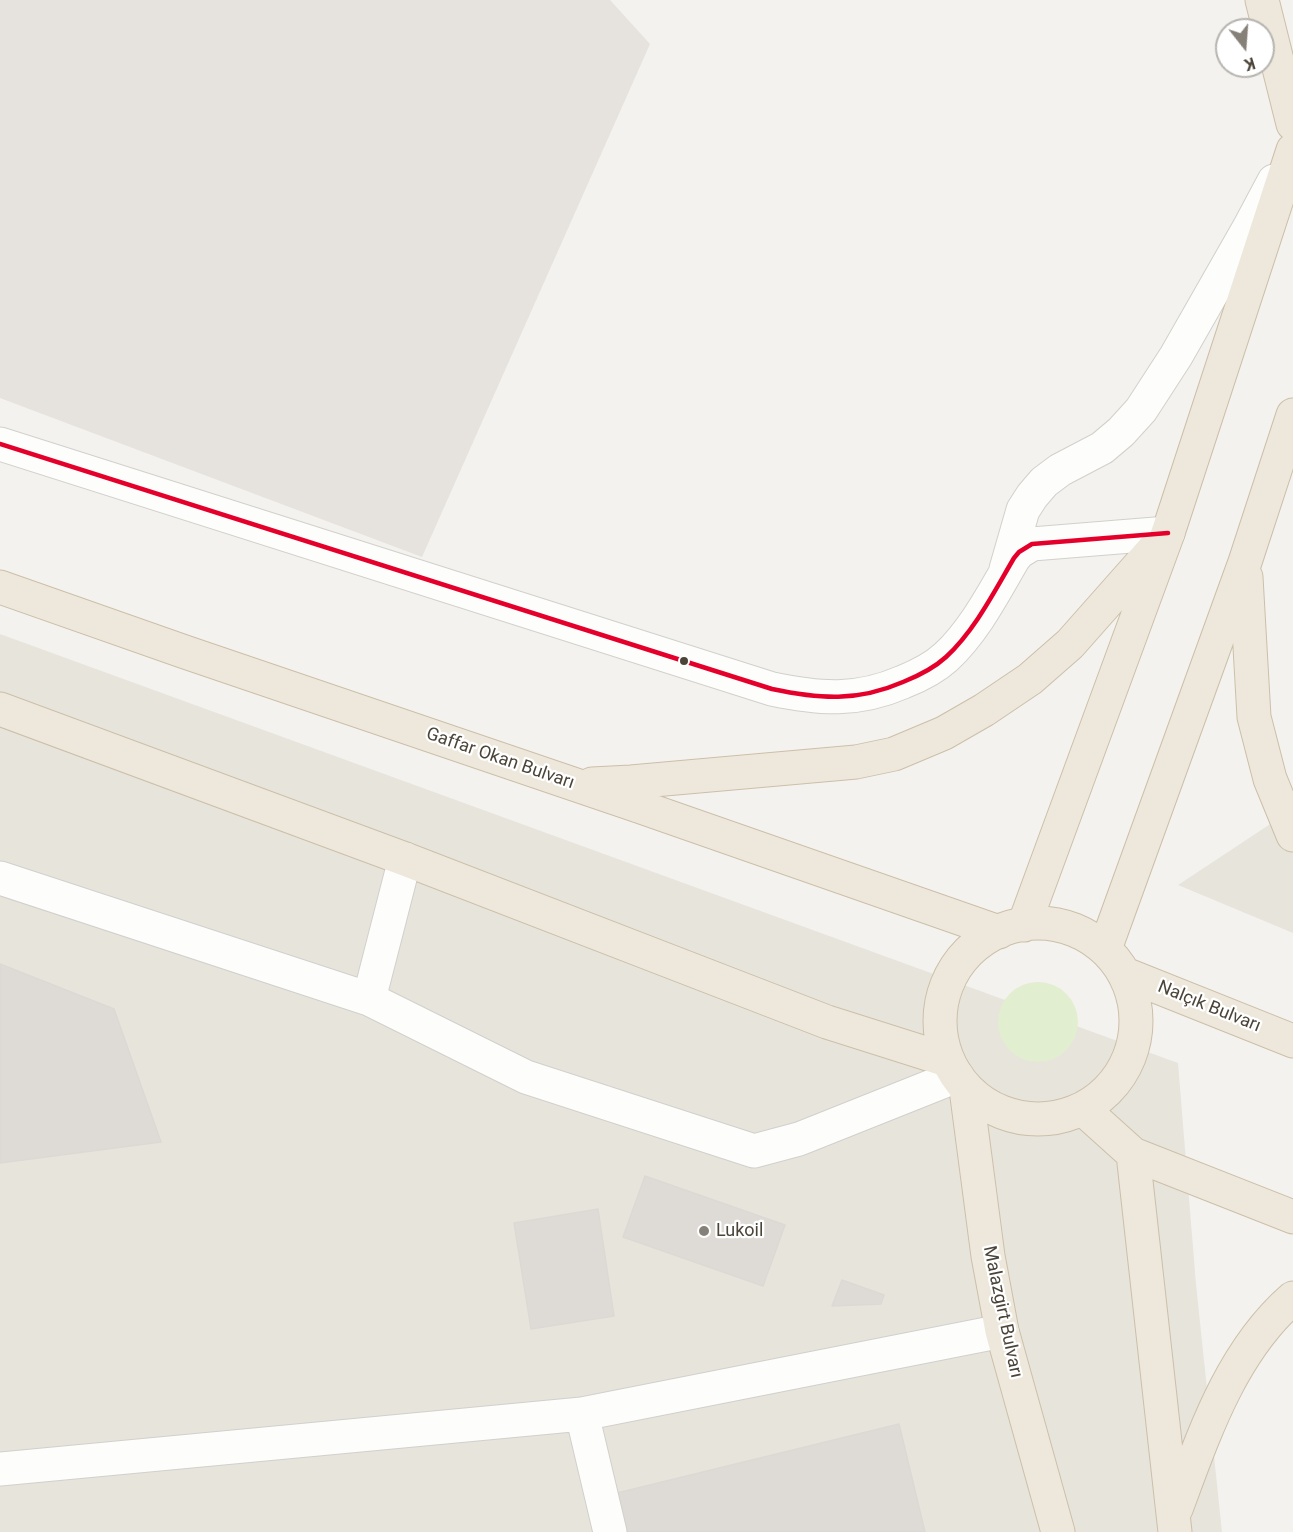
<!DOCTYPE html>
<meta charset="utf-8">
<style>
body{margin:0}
#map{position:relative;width:1293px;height:1532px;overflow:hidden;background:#f4f2ee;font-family:Roboto,sans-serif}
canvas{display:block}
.north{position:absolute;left:1215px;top:18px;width:60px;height:60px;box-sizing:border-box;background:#fff;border:2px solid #b7b4b0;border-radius:50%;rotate:163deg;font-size:16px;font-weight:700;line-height:24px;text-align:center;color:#4b4439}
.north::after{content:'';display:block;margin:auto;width:21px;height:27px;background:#868178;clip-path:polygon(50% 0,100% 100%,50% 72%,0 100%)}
</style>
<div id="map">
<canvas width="1293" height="1532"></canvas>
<div class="north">K</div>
</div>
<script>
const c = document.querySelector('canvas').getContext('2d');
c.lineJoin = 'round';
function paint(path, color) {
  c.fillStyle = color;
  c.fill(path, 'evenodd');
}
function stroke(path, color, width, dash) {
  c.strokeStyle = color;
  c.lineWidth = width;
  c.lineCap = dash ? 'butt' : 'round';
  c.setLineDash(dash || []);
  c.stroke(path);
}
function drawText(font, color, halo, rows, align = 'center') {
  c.font = font + ' Roboto,sans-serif';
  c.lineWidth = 4.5;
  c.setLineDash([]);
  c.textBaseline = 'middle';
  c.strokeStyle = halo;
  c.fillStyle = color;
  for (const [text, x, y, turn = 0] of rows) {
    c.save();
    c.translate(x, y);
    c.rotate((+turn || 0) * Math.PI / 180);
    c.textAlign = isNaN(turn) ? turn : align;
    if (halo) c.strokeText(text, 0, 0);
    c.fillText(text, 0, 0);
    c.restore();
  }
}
paint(new Path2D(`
 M0,634L1178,1063L1196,1284L1222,1532H0Z
 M1293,809V933L1178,885Z`), '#e7e4dc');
paint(new Path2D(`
 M0,0H610L650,44L422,557L0,398Z`), '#e6e2de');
paint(new Path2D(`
 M998 1022a40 40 0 1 1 80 0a40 40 0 1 1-80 0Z`), '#e1eecf');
const building = new Path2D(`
 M0,964L114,1009L161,1142L0,1163Z
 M645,1176L785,1225L763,1286L623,1237Z
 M598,1209L614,1316L531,1329L514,1223Z
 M842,1280L884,1295L881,1304L832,1306Z
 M899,1424L925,1532H623L613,1494Z`);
paint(building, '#dedbd6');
stroke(building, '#dcd9d4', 1.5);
const street = new Path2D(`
 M0,444L772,689C820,699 857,702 903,682C918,676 934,668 946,657C975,630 994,592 1014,558L1019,552L1032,544L1168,533
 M1006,569L1023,510L1032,496L1044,482L1060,470L1102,448L1121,432L1141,410L1176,356L1249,228L1274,181
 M0,878L369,999L526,1077L754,1151L799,1139L957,1076
 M369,999L405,859
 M582,1414L610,1532
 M0,1469L582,1414L1002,1331`);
const highway = new Path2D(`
 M1262,0L1293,124
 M1246,577L1254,717L1270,779L1293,835
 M0,587L185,652L638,806L999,932
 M0,709L405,859L827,1022L947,1060
 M592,784L631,782L856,762L894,754L944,733L984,710L1030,679L1070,644L1155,548
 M940 1021a98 98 0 1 1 196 0a98 98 0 1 1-196 0Z
 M1024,925L1168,533L1293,150
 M1105,949L1245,562L1293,415
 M1125,974L1293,1041
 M966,1089L988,1256L1002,1331L1058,1532
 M1083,1109L1133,1154L1293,1217
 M1133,1154L1175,1532
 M1176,1509C1204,1434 1231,1352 1293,1298`);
stroke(street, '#d2d0cb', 35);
stroke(highway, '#ccbfa9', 35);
stroke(street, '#fdfdfc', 33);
stroke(highway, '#ede8db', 33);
stroke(new Path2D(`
 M0,444L772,689C820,699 857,702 903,682C918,676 934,668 946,657C975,630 994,592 1014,558L1019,552L1032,544L1168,533`), '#e4002b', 4.5);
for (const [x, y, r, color] of [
 [684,661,5,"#4b4439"],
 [704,1231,6,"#868178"]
]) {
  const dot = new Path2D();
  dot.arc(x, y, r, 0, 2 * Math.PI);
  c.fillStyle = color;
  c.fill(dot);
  stroke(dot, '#fff', 2);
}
drawText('18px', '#4b4439', '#fff', [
 ["Gaffar Okan Bulvarı",500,759,19],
 ["Nalçık Bulvarı",1209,1007,22],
 ["Malazgirt Bulvarı",1002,1312,78]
]);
drawText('18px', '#4b4439', '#fff', [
 ["Lukoil",716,1231]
], 'left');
</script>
